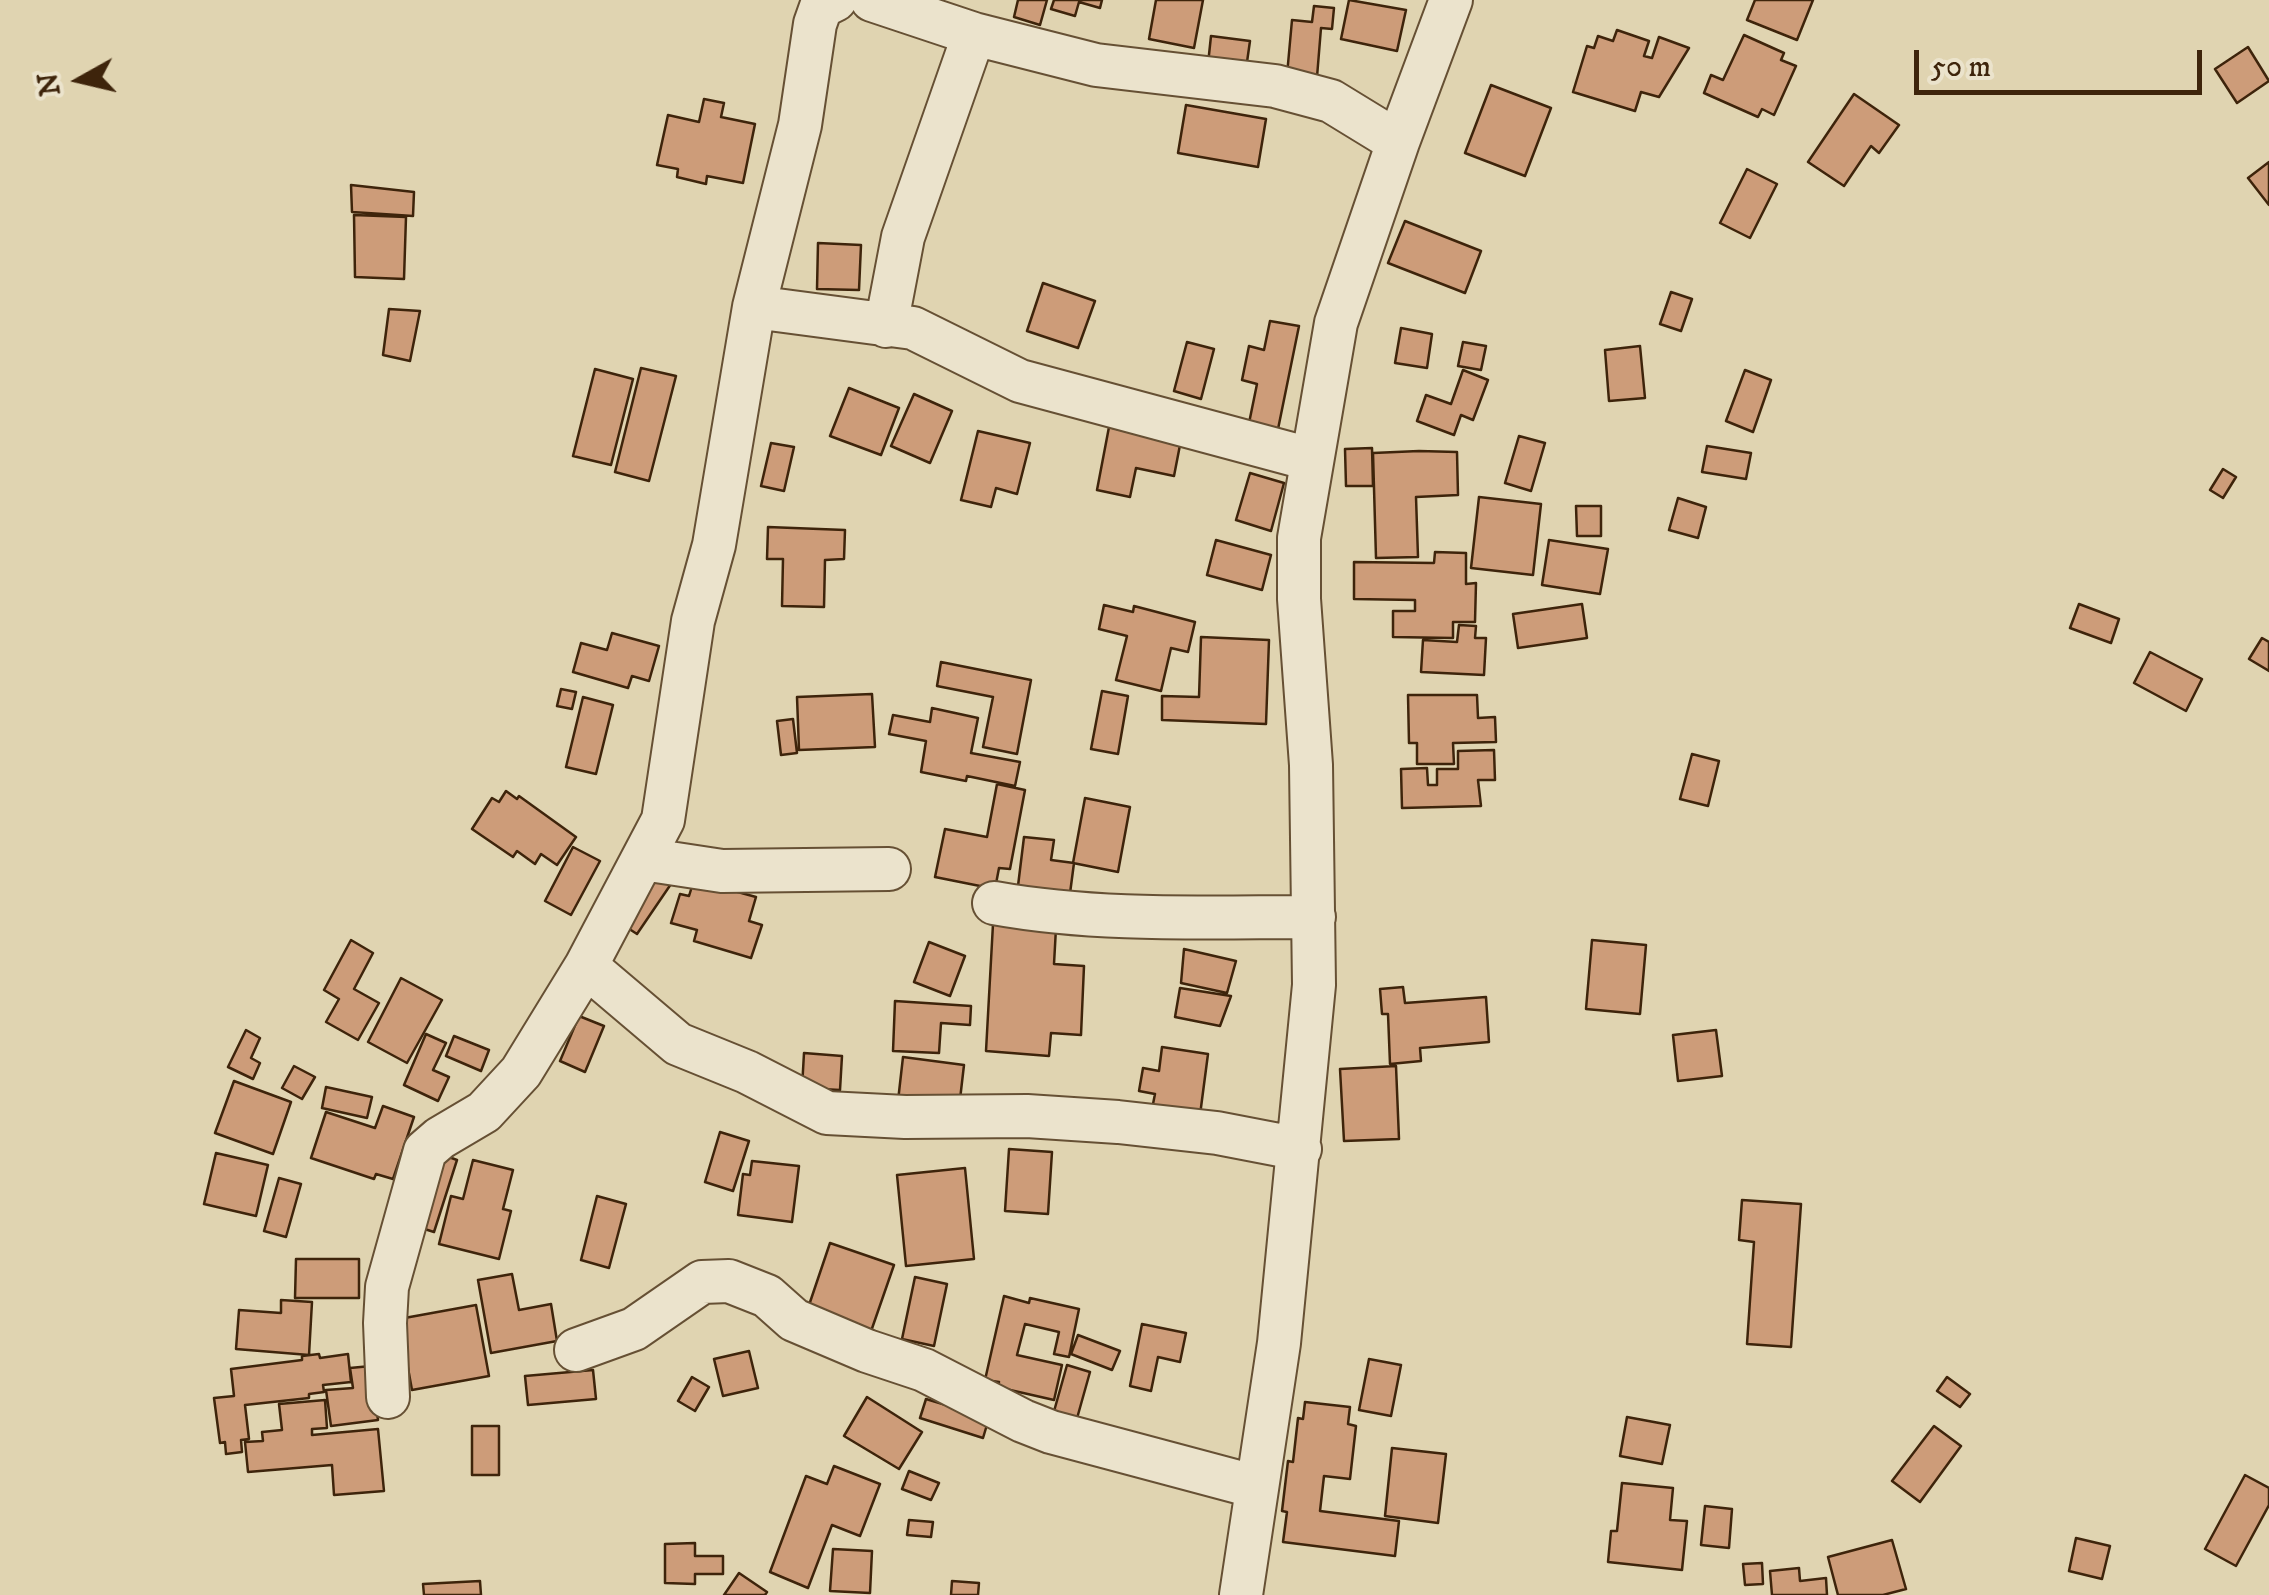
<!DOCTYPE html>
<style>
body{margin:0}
#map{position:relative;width:2269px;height:1595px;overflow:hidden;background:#e0d4b1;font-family:"IM FELL DW Pica",serif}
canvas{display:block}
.north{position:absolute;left:30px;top:30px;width:100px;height:100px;-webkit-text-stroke:8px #ebe3cc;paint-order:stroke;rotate:262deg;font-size:28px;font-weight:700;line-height:40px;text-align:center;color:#3e240b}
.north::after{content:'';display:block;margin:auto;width:35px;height:45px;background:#3e240b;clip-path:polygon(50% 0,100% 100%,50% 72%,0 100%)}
.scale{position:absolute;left:1914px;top:50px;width:288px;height:45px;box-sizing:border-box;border:5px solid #3e240b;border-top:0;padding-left:12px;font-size:30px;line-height:35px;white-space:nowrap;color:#3e240b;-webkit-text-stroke:8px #ebe3cc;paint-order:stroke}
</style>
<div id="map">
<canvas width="2269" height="1595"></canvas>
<div class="north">N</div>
<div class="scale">50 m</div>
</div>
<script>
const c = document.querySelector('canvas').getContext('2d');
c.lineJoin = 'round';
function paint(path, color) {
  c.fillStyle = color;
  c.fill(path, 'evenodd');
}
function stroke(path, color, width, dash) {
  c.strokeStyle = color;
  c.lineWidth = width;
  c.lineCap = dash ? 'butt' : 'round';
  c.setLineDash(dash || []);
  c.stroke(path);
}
const building = new Path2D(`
 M1018,0H1047L1040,25L1014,17Z
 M1054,0H1102L1100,8L1079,2L1075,16L1051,9Z
 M1156,0H1203L1194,48L1149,39Z
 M1349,0L1406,10L1397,51L1341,39Z
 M1755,0H1813L1797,40L1747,20Z
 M1314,6L1334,8L1332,29L1321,28L1317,77L1287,75L1292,20L1312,22Z
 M1617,30L1649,41L1644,56L1652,58L1659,37L1689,48L1659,97L1641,92L1635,111L1573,92L1587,46L1594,48L1598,36L1613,41Z
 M1744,35L1784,53L1781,60L1796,66L1774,115L1762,109L1758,117L1704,93L1711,75L1723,80Z
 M1211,36L1250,41L1246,69L1208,64Z
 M2248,47L2269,81L2237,103L2215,69Z
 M1491,85L1551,108L1525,176L1465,153Z
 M1854,94L1899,125L1879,153L1871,146L1844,186L1808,162Z
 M704,99L724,103L721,117L755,124L743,183L707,176L706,184L677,177L678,169L657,165L668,115L699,122Z
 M1186,105L1266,119L1258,167L1178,153Z
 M2269,162V205L2248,178Z
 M1747,169L1777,184L1750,238L1720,223Z
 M351,185L414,192L413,216L352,212Z
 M354,215L406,217L404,279L355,277Z
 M1405,221L1481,251L1465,293L1388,263Z
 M818,243L861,245L859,290L817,289Z
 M1043,283L1095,301L1078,348L1027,331Z
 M1671,292L1692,299L1681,331L1660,324Z
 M389,309L420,311L410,361L383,355Z
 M1270,321L1299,326L1277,434L1248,428L1257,384L1242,380L1249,346L1264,350Z
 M1401,328L1432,334L1427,368L1395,363Z
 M1187,342L1214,349L1201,399L1174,391Z
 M1463,342L1486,346L1481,370L1458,366Z
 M1640,346L1645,398L1609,401L1605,350Z
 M641,368L676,376L649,481L615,472Z
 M595,369L633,379L611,465L573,456Z
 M1463,370L1488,380L1473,420L1461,415L1454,435L1417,421L1426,395L1451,404Z
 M1745,370L1771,380L1753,432L1726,421Z
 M849,388L899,408L881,455L830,436Z
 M914,394L952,411L930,463L891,446Z
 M1109,427L1180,445L1174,476L1136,468L1130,497L1097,490Z
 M978,431L1030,443L1017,494L996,488L991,507L961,500Z
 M1519,436L1545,443L1531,491L1505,483Z
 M771,443L794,447L784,491L761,486Z
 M1707,446L1751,453L1746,479L1702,472Z
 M1372,448L1373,486H1346L1345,449Z
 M1419,451L1457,452L1458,495L1416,497L1418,557L1376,558L1373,453Z
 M2223,469L2236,477L2223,498L2210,490Z
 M1250,473L1284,483L1271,531L1236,520Z
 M1479,497L1541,504L1533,575L1471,568Z
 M1678,498L1706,507L1698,538L1669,530Z
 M1576,506H1601V536H1577Z
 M768,527L845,530L844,559L825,560L824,607L782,606L783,559H767Z
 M1216,540L1271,555L1262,590L1207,575Z
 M1549,540L1608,549L1600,594L1542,585Z
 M1435,552L1466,553V584L1476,583L1475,622H1453V638L1393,637V611H1415V600L1354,599V562L1434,563Z
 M1582,604L1587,638L1518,648L1513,614Z
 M2079,604L2119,619L2111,643L2070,628Z
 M1104,605L1133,612L1134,606L1195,622L1188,652L1171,648L1161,691L1116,680L1127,636L1099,629Z
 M1459,625L1476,626L1475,638H1486L1484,675L1421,672L1423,640L1457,642Z
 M612,633L659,646L649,681L632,676L628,688L573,672L581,643L607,650Z
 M1201,637L1269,640L1266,724L1162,720V696L1199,697Z
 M2262,638L2269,642V671L2249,659Z
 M2150,652L2202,679L2186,711L2134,683Z
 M941,662L1031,680L1017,754L983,747L993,697L937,686Z
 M561,689L576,692L572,709L557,706Z
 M1102,691L1128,696L1118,754L1091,749Z
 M872,694L875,747L799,750L797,697Z
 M1408,695H1477L1478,718L1495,717L1496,742L1453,743L1454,764H1417V743H1409Z
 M583,697L613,705L596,774L566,767Z
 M932,708L978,718L971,753L1020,762L1015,786L967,776L966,781L921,772L926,741L889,734L893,715L930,722Z
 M793,719L797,753L781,755L777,721Z
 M1494,750L1495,780H1478L1481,806L1402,808L1401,769L1427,768L1428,785H1437V769H1458V751Z
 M1692,754L1719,761L1708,806L1680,799Z
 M997,784L1025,790L1010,869L999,868L995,889L935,877L945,829L987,837Z
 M506,791L517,799L519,796L576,837L557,865L541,854L535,864L517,851L513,857L472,829L492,798L499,802Z
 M1085,798L1130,807L1118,872L1073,863Z
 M1024,837L1054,840L1051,860L1074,863L1069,901L1017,894Z
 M573,847L600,861L571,915L545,901Z
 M652,870L671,884L637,934L617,921Z
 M694,880L756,897L749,921L762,925L751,958L694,941L697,930L671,923L680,894L689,896Z
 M993,924L1056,928L1054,964L1084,966L1081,1035L1051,1033L1049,1056L986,1051Z
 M351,940L373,953L354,989L379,1003L358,1040L326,1022L339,999L324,990Z
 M1592,940L1646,945L1640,1014L1586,1009Z
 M929,942L965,956L950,996L914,982Z
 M1184,949L1236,961L1227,993L1181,983Z
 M401,978L442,1000L407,1063L368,1042Z
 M1403,987L1405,1003L1486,997L1489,1042L1420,1048L1421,1061L1390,1064L1388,1014H1382L1380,989Z
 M1180,988L1231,996L1220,1026L1175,1017Z
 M895,1001L971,1006L970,1025L941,1023L939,1053L893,1051Z
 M579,1016L604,1026L585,1072L560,1061Z
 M246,1030L260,1038L251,1058L260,1063L253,1079L228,1067Z
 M1716,1030L1722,1076L1678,1081L1673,1035Z
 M426,1034L446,1043L433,1070L449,1077L438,1101L404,1085Z
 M454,1036L489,1050L481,1071L446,1056Z
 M1162,1047L1208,1054L1200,1115L1152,1109L1155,1094L1139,1091L1143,1068L1159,1071Z
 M804,1053L842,1056L840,1090L802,1088Z
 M903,1057L964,1065L959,1108L898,1101Z
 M294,1066L315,1077L302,1099L282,1088Z
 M1396,1066L1399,1139L1344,1141L1340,1069Z
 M234,1081L291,1102L273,1154L215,1133Z
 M326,1087L372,1097L367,1118L322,1108Z
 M383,1106L414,1117L393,1179L376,1174L374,1179L311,1158L326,1112L375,1128Z
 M720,1132L749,1141L733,1191L705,1182Z
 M1009,1149L1052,1152L1048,1214L1005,1211Z
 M216,1153L268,1165L256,1216L204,1204Z
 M438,1153L457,1160L434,1232L415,1226Z
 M473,1160L513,1170L503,1209L511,1211L499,1259L439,1244L451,1196L463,1199Z
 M752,1161L799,1166L792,1222L738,1215L743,1174L750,1175Z
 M965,1168L974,1259L906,1266L897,1175Z
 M279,1178L301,1184L286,1237L264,1231Z
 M597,1196L626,1204L609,1268L581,1260Z
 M1742,1200L1801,1204L1791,1347L1747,1344L1754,1242L1739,1240Z
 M830,1243L894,1265L868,1340L805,1317Z
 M296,1259H359V1298H295Z
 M512,1274L519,1310L551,1304L557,1341L491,1353L478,1280Z
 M915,1277L947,1284L934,1346L902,1339Z
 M1004,1296L1029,1303L1030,1298L1079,1309L1069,1357L1054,1354L1059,1332L1025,1324L1017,1355L1062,1365L1054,1400L997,1387L999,1382L985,1380Z
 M281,1300L312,1302L309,1355L236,1349L239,1310L281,1313Z
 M476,1305L489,1376L412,1390L399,1319Z
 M1142,1324L1186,1333L1180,1362L1158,1357L1151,1391L1130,1386Z
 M1078,1335L1120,1351L1112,1370L1071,1354Z
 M749,1351L758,1388L723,1396L714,1359Z
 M319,1354L320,1358L348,1354L351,1382L323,1385L324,1392L309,1394V1398L245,1405L249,1439L241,1440L242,1452L226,1454L225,1442L220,1443L214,1398L234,1396L231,1369L302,1360V1356Z
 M1369,1359L1401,1365L1391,1416L1359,1410Z
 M1067,1365L1090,1372L1074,1429L1051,1422Z
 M371,1366L378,1420L331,1426L326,1390L353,1388L350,1368Z
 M593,1370L596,1399L528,1405L525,1376Z
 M692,1377L709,1387L695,1411L678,1401Z
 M1947,1377L1970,1394L1960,1407L1937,1391Z
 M867,1397L922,1432L899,1469L844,1436Z
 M926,1399L989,1418L983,1438L920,1418Z
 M325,1400L327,1428L312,1429V1435L378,1429L384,1491L334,1495L332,1465L248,1472L245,1442L263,1441L262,1432L282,1430L279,1404Z
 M1305,1402L1350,1407L1348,1424L1356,1426L1350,1479L1324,1476L1320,1511L1399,1521L1395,1556L1283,1542L1287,1512L1282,1511L1288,1461L1293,1462L1298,1418L1303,1419Z
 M1627,1417L1670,1425L1662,1464L1620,1456Z
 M472,1426H499V1475H472Z
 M1934,1426L1961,1446L1920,1502L1892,1481Z
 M1392,1448L1446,1454L1438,1523L1385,1516Z
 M834,1466L880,1484L860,1536L832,1525L808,1588L770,1572L806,1476L827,1484Z
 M909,1471L939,1483L931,1500L902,1489Z
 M2245,1475L2269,1488V1505L2236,1566L2205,1549Z
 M1622,1483L1673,1488L1670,1520L1687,1521L1682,1570L1608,1562L1611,1531H1617Z
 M1705,1506L1732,1509L1729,1548L1701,1545Z
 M909,1520L933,1522L931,1537L907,1535Z
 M2076,1538L2110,1546L2102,1579L2069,1571Z
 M1892,1540L1906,1589L1883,1595H1838L1828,1557Z
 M695,1543V1556H723V1574H695V1584L665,1583V1544Z
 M833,1549L872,1551L870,1593L830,1591Z
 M1762,1563L1763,1584L1745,1585L1743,1564Z
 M1799,1568L1800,1581L1826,1578L1827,1595H1772L1770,1571Z
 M739,1573L767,1592L765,1595H724Z
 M480,1581L481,1595H424L423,1584Z
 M952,1581L979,1583L978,1595H951Z`);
paint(building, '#cd9c79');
stroke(building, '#3e240b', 2.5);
const minor = new Path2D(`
 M872,0L974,34L1096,65L1275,86L1331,101L1398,142
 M754,307L913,328L1020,381L1310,459
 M886,326L903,237L974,34
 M643,859L722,871L889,869
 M994,903C1099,922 1208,917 1314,917
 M586,966L678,1044L747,1072L827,1113L905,1117L1027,1116L1118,1122L1217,1133L1300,1149
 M576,1350L634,1329L702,1282L729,1281L767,1296L794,1320L867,1351L924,1370L1023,1421L1051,1432L1257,1487
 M388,1397L385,1323L387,1287L425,1151L440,1138L484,1112L521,1072L586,966L663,820L693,621L714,545L754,307L800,125L815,24L821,7L835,0
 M1241,1595L1279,1343L1314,985L1311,765L1299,599V538L1336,323L1398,142L1451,0`);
stroke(minor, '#665034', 46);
stroke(minor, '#ebe3cc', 42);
</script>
